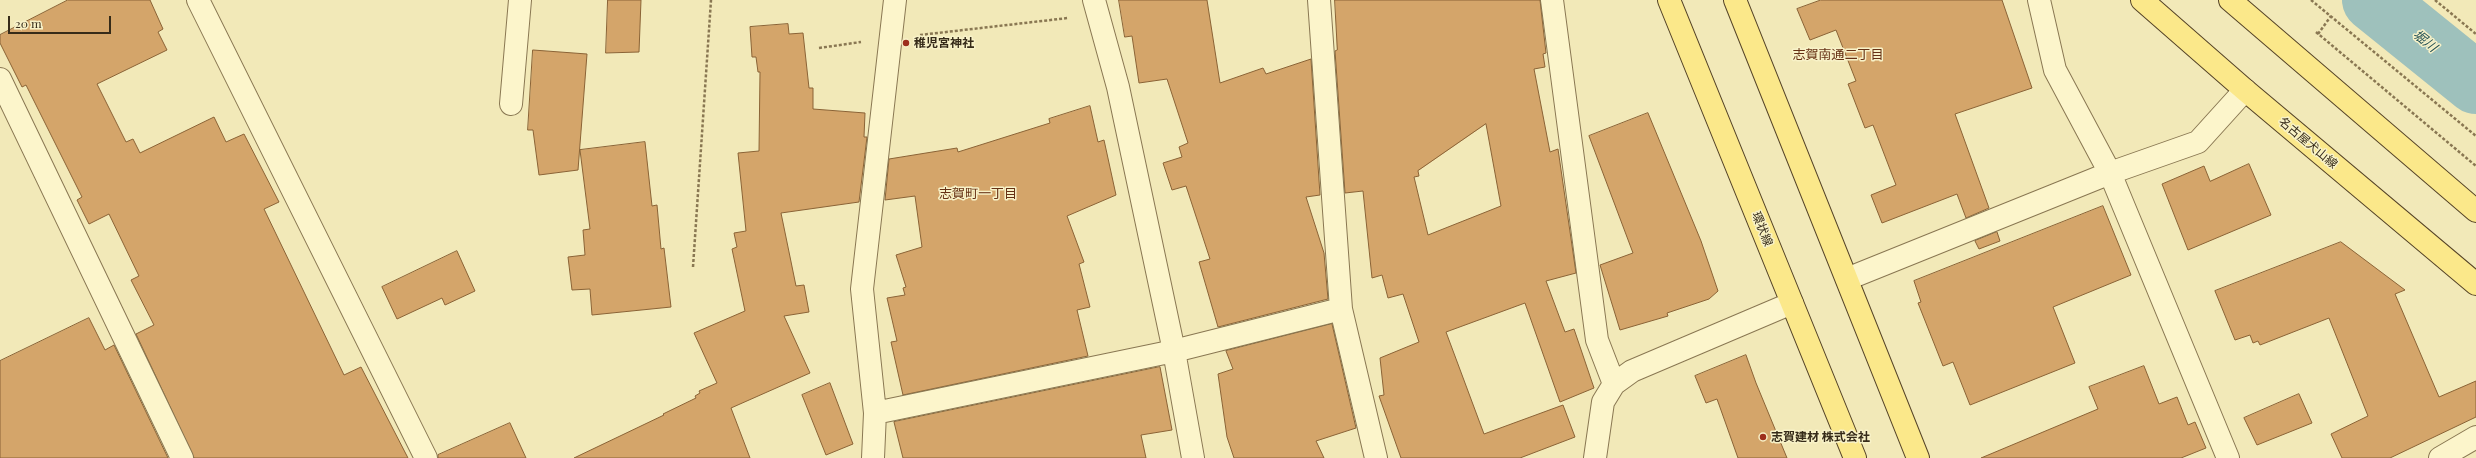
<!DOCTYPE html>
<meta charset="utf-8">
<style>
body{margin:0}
#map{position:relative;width:2476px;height:458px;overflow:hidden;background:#f2e9b8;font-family:"Playfair Display",serif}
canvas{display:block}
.scale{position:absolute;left:8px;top:16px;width:103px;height:18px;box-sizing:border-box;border:2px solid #362b19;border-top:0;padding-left:5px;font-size:12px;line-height:14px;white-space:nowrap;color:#362b19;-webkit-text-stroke:3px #f8f2c8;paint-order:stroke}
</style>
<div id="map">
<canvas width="2476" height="458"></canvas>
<div class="scale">20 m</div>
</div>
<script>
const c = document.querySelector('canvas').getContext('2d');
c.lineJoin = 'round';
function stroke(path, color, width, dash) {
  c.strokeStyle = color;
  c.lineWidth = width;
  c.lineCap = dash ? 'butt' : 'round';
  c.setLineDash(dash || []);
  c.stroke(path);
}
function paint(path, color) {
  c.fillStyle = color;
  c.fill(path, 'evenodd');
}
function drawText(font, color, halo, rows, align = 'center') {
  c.font = font + ' "Playfair Display","Noto Sans JP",serif';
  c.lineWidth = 3;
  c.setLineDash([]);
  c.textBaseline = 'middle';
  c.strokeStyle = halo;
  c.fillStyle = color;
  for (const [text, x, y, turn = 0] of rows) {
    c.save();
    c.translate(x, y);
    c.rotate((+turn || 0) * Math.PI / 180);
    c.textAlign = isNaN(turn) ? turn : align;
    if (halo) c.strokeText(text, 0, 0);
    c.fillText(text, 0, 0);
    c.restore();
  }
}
stroke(new Path2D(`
 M2373,0L2476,83`), '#9ec1bc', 62);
const building = new Path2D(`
 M68,0H150L163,29L158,32L167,50L97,84L126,142L133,139L140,153L214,117L226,142L244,134L279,202L264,209L344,375L361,367L408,458H194L136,334L154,325L131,280L139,276L109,214L89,224L77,200L82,197L26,85L22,87L0,43V35Z
 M608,0H641L639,52L606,53Z
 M1119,0H1207L1220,83L1263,68L1266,74L1311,59L1320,195L1306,197L1324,253L1328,299L1218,327L1199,262L1210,259L1186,186L1172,190L1163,163L1182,157L1179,147L1188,143L1167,79L1139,83L1132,36L1125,37Z
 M1335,0H1540L1546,53L1543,54L1545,67L1534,69L1550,152L1558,149L1576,273L1546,281L1565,332L1574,329L1594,388L1560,402L1525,303L1446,332L1484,434L1563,405L1575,437L1520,458H1401L1379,396L1384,395L1380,358L1419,342L1403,294L1388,298L1382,275L1372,278L1363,191L1345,193L1335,51L1337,50ZM1486,124L1501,206L1428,235L1414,177L1419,176L1418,171Z
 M1821,0H2002L2032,88L1955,114L1989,208L1966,218L1957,194L1882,223L1871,195L1896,185L1873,125L1865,128L1848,84L1856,81L1836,30L1810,40L1797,9Z
 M788,24L789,34L803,33L809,88H813V109L865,113L864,137H867L859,202L781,213L796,286L804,285L809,312L784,316L810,373L731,408L750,458H574L664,415L663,414L696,398L695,396L700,393L699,391L717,383L694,333L745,311L732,249L737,247L734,233L746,231L738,153L759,151L760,72H758L756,57H752L750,27Z
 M533,50L587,54L578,170L539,175L533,130H528Z
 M1090,106L1098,142L1104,140L1116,195L1067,216L1084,262L1079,264L1090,307L1077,310L1088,356L903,395L891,342L897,341L887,298L905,295L903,288L906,287L896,255L922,247L915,196L885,200L889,159L957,148L958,152L1050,123L1049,119Z
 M1648,113L1701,241L1718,291L1709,299L1667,313L1668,316L1620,330L1600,265L1633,253L1589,136Z
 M645,142L652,206L657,205L661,249L664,248L671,307L592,315L590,289L572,290L568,257L585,255L583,230L590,229L580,150Z
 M2249,164L2271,215L2188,250L2162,184L2204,166L2210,181Z
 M2103,206L2131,275L2053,307L2075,363L1970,405L1953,362L1943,366L1918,303L1921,302L1914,281Z
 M1997,232L2000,241L1979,249L1975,241Z
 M2341,242L2405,290L2395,294L2439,397L2476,381V417L2390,458H2342L2331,434L2368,416L2329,318L2260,345L2258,341L2253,343L2250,335L2235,340L2215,291Z
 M457,251L475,291L445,305L442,298L397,319L382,287Z
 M89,318L105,350L114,345L168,458H0V361Z
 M1332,324L1356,428L1316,441L1324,458H1234L1227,437L1218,374L1233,369L1226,351Z
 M1746,355L1756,383L1787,458H1738L1717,399L1706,403L1695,376Z
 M2144,366L2159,404L2177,397L2188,425L2195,422L2206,448L2181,458H1981L2098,409L2089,387Z
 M1160,367L1172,430L1141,435L1146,458H903L894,422Z
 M830,383L853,444L826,455L802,395Z
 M2299,394L2312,423L2257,445L2244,418Z
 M510,423L526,458H438V455Z`);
paint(building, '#d4a56a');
stroke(building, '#8a6336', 1);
const minor = new Path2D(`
 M198,0L426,458
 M1094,0L1118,87L1174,351L1193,458
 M1319,0L1341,309L1376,458
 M1552,0L1597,340L1614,384
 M2039,0L2055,70L2110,173L2228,458
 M0,79L182,458
 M511,104L520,0
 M1847,279L2110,173L2198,142L2245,90
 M875,413L1174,351L1341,309
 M873,458L875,413L862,289L895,0
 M1595,458L1603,402L1614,384L1632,371L1792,303
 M2440,458L2476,437`);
const major = new Path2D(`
 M1669,0L1855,458
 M1735,0L1918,458
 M2142,0L2245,90L2476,284
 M2230,0L2476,211`);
stroke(minor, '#897752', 24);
stroke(major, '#554327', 24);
stroke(new Path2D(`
 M2311,0L2476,136
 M2435,0L2476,34
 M2316,32L2476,166
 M2318,34L2331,16
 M920,35L1068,18
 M819,48L861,42
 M693,267L711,0`), '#897752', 2.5, [3, 2]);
stroke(minor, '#fcf5cb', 22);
stroke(major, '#fbe88a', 22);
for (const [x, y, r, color] of [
 [906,43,4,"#9d2e1c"],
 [1763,437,4,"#9d2e1c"]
]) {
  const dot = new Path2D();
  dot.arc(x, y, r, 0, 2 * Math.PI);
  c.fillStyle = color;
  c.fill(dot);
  stroke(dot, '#f8f2c8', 1.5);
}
drawText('bold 12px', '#362b19', '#f8f2c8', [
 ["稚児宮神社",914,43],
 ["志賀建材 株式会社",1771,437]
], 'left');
drawText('12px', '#362b19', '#f8f2c8', [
 ["名古屋犬山線",2308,143,40],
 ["環状線",1762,229,68]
]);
drawText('italic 13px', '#265357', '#f8f2c8', [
 ["堀川",2425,41,39]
]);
drawText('13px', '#663114', '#f8f2c8', [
 ["志賀南通二丁目",1838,55],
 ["志賀町一丁目",978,194]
]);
</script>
